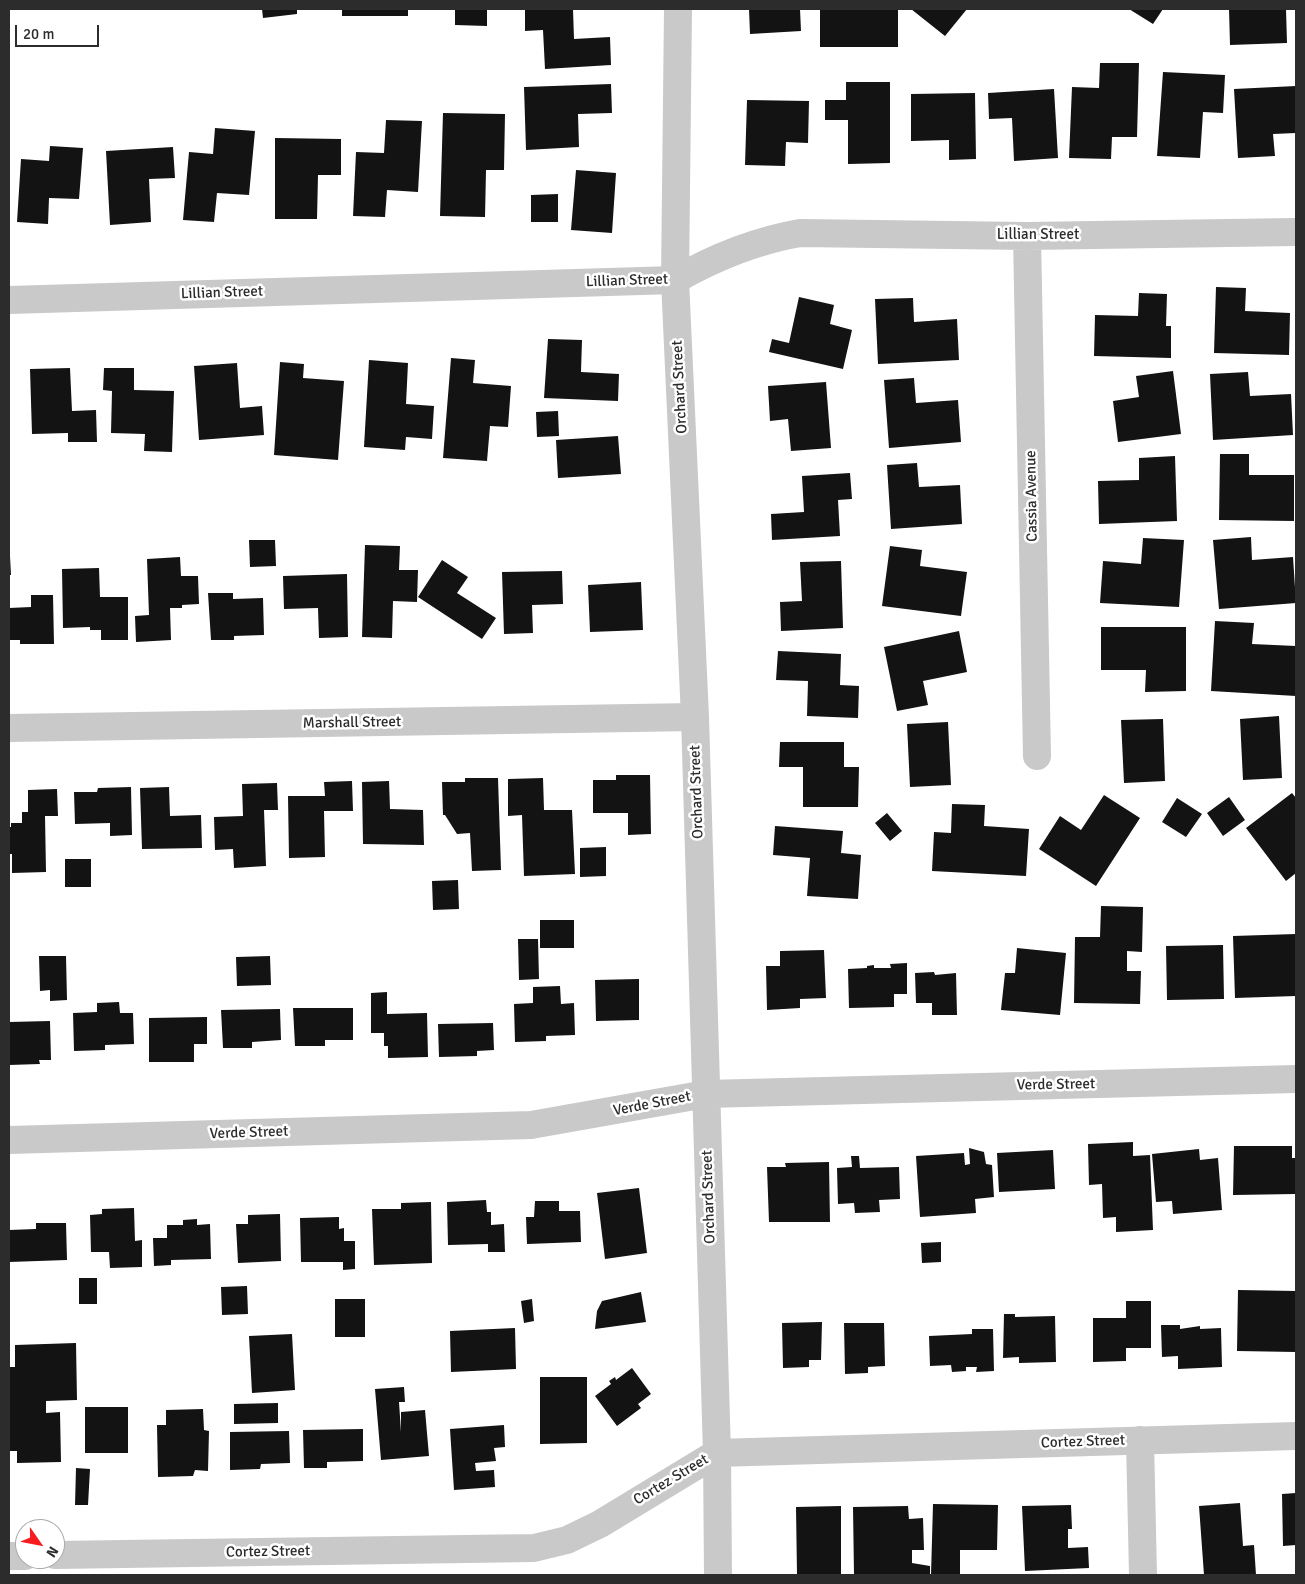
<!DOCTYPE html>
<style>
body{margin:0}
#map{position:relative;width:1305px;height:1584px;overflow:hidden;background:#fff;font-family:Signika,sans-serif}
canvas{display:block}
.frame{position:absolute;inset:0;border:10px solid #2c2c2c;pointer-events:none}
.north{position:absolute;left:15px;top:1519px;width:50px;height:50px;box-sizing:border-box;background:#fff;border:1px solid #ababab;border-radius:50%;rotate:123deg;font-size:14px;font-weight:700;line-height:20px;text-align:center;color:#2c2c2c}
.north::after{content:'';display:block;margin:auto;width:18px;height:22px;background:#f61c20;clip-path:polygon(50% 0,100% 100%,50% 72%,0 100%)}
.scale{position:absolute;left:15px;top:25px;width:84px;height:22px;box-sizing:border-box;border:2px solid #2c2c2c;border-top:0;padding-left:6px;font-size:15px;line-height:18px;white-space:nowrap;color:#2c2c2c;-webkit-text-stroke:4px #fff;paint-order:stroke}
</style>
<div id="map">
<canvas width="1305" height="1584"></canvas>
<div class="frame"></div>
<div class="north">N</div>
<div class="scale">20 m</div>
</div>
<script>
const c = document.querySelector('canvas').getContext('2d');
c.lineJoin = 'round';
function paint(path, color) {
  c.fillStyle = color;
  c.fill(path, 'evenodd');
}
function stroke(path, color, width, dash) {
  c.strokeStyle = color;
  c.lineWidth = width;
  c.lineCap = dash ? 'butt' : 'round';
  c.setLineDash(dash || []);
  c.stroke(path);
}
function drawText(font, color, halo, rows, align = 'center') {
  c.font = font + ' Signika,sans-serif';
  c.lineWidth = 5;
  c.setLineDash([]);
  c.textBaseline = 'middle';
  c.strokeStyle = halo;
  c.fillStyle = color;
  for (const [text, x, y, turn = 0] of rows) {
    c.save();
    c.translate(x, y);
    c.rotate((+turn || 0) * Math.PI / 180);
    c.textAlign = isNaN(turn) ? turn : align;
    if (halo) c.strokeText(text, 0, 0);
    c.fillText(text, 0, 0);
    c.restore();
  }
}
paint(new Path2D(`
 M262,9H297V14L263,18Z
 M342,9H408V16H342Z
 M455,9H487V26L455,25Z
 M525,9H573L574,39L610,37L611,65L545,69L543,30L525,31Z
 M749,9H800L801,31L750,34Z
 M820,9H898V47H820Z
 M911,9H967L945,36Z
 M1129,9H1163L1153,24Z
 M1229,9H1286L1287,43L1230,45Z
 M1100,63H1139L1137,137H1112L1111,159L1069,158L1072,87L1099,88Z
 M1163,72L1225,75L1223,113L1203,112L1200,158L1157,156Z
 M846,82H890V163L848,164V120H825V100H846Z
 M611,84L612,113L578,114L579,147L526,150L524,87Z
 M1296,86V133L1273,134L1275,156L1238,158L1234,89Z
 M1054,89L1058,158L1014,161L1012,118L989,119L988,93Z
 M975,93L976,159L949,160V140L911,141V94Z
 M747,100L809,101L808,143L786,142L785,166L745,165Z
 M443,113L505,114L504,170H486L485,217L440,216Z
 M386,120L422,121L418,192L387,190L385,217L353,216L356,152L384,153Z
 M215,128L255,131L249,195L217,193L214,222L183,220L189,152L213,154Z
 M275,138L341,139V175H318L317,219H275Z
 M50,146L83,148L79,199L49,198L48,224L17,222L21,159L49,161Z
 M173,147L175,178L149,179L151,222L110,225L106,151Z
 M576,170L616,173L612,233L571,230Z
 M558,194V222H531V195Z
 M1216,287L1246,288L1245,311L1290,313L1289,355L1214,353Z
 M1139,293L1167,294L1166,326H1171V358L1094,356L1095,315L1138,316Z
 M799,297L834,305L830,324L852,330L843,369L769,352L772,339L789,343Z
 M913,298L914,322L957,319L959,360L878,364L875,299Z
 M548,339L582,340L581,372L619,374L618,401L544,398Z
 M451,358L475,360L473,383L511,386L508,427L490,426L487,461L443,458Z
 M369,360L408,363L406,404L434,406L432,439L406,437L405,450L364,447Z
 M280,362L304,364L303,378L344,381L338,460L274,455Z
 M237,363L240,408L262,406L264,435L199,440L194,366Z
 M70,368L72,411L96,410L97,442H68V433L32,434L30,369Z
 M104,368H134V390L174,391L172,452L144,451L145,434L111,433L112,391L103,390Z
 M1173,371L1181,434L1118,442L1113,401L1139,397L1136,376Z
 M1248,372L1250,396L1291,394L1293,435L1213,440L1210,374Z
 M914,378L916,403L958,400L961,442L889,448L884,380Z
 M826,382L831,448L791,451L788,419L770,421L768,386Z
 M558,411L559,436L537,437L536,412Z
 M618,436L621,474L558,478L556,440Z
 M1220,454H1249V475H1294V521L1219,520Z
 M1175,456L1177,521L1099,524L1098,481L1139,480V458Z
 M917,463L919,487L960,485L962,524L891,529L887,465Z
 M850,473L852,499L838,500L840,536L772,540L771,514L804,512L802,476Z
 M1251,537L1252,560L1293,557L1296,603L1219,609L1213,540Z
 M1143,538L1184,540L1179,607L1100,603L1103,561L1141,564Z
 M249,540H275L276,566L250,567Z
 M365,545L400,546L399,570H418L417,602L393,601L392,638L362,637Z
 M890,546L922,550L920,566L967,572L961,616L882,606Z
 M9,556H10L11,575H9Z
 M180,557L181,576H198L199,604L182,605V608H170L171,640L136,642L135,616L149,615L147,559Z
 M442,560L468,577L457,593L496,618L482,639L418,597Z
 M841,561L843,628L781,631L780,602L802,601L800,562Z
 M99,568L100,597H128V640H101V630H90V627L63,628L62,569Z
 M562,571L563,604L532,605L533,633L504,634L502,572Z
 M347,574L348,637L319,638L318,608L284,609L283,576Z
 M641,582L643,630L590,632L588,585Z
 M208,593H233V599L263,598L264,635L234,636V640H211Z
 M31,595H53L54,644H20V640H9V608L31,607Z
 M1215,621L1254,623L1252,644L1296,646V696L1211,691Z
 M1101,627H1186V691L1145,692L1146,670H1101Z
 M959,631L967,672L923,681L928,705L897,711L884,647Z
 M778,651L841,654L840,685L859,686L858,718L807,716L808,681L776,680Z
 M1279,716L1282,778L1243,780L1240,719Z
 M1163,719L1165,781L1124,783L1121,720Z
 M948,722L951,785L910,787L907,724Z
 M780,742H844V767H859L858,807H803V767H779Z
 M616,775H650L651,834L628,835V813H593V780H616Z
 M465,778H498L501,870L472,871L470,833L457,834L445,815H443L442,782H465Z
 M543,778L544,810H572L575,874L524,876L522,815L508,816V779Z
 M352,781L353,811H324L325,857L289,858L288,796H325L324,782Z
 M389,781L390,809L423,810L424,845L363,844L362,782Z
 M277,783L278,810H264L266,866L234,868L233,849L215,850L214,817L243,816L242,784Z
 M131,787L132,835L110,836V823L75,824L74,792H97L98,788Z
 M169,787L170,816L201,815L202,848L142,849L140,788Z
 M57,789L58,816H45L46,872L12,873V854H9V827H11V823H22V812H28V790Z
 M1292,793L1296,798V873L1286,881L1246,828Z
 M1104,795L1140,818L1096,886L1039,849L1060,816L1081,830Z
 M1229,797L1245,820L1223,836L1207,813Z
 M1177,798L1202,814L1186,837L1162,822Z
 M952,804L985,805L984,826L1029,829L1026,876L932,871L934,832L951,833Z
 M887,813L902,831L890,841L875,823Z
 M775,826L843,831L841,853L861,855L858,899L807,896L810,858L773,855Z
 M606,847V876L580,877V848Z
 M65,859H91V887H65Z
 M458,880L459,909L433,910L432,881Z
 M1101,906L1143,907L1142,952L1127,951V971H1141L1140,1004L1074,1003L1075,937H1100Z
 M540,920H574V948H540Z
 M1296,934V996L1235,998L1233,936Z
 M518,939H538L539,979L519,980Z
 M1223,945L1224,999L1167,1000L1166,946Z
 M1017,948L1066,953L1060,1015L1001,1010L1005,973H1015Z
 M824,950L826,998L800,999V1008L767,1010L766,966H780V951Z
 M39,956H66L67,1000L50,1001V990L40,991Z
 M270,956L271,985L237,986L236,957Z
 M907,963V994H894V1007L849,1008L848,969L867,968V966L874,965V968H891L890,964Z
 M934,972L935,975L956,973L957,1015H932V1003H916L915,973Z
 M639,979V1020L596,1021L595,980Z
 M560,986L561,1004L574,1003L575,1035L546,1036V1041L515,1042L514,1004L533,1003V987Z
 M387,992V1014L427,1013L428,1057L388,1058V1046H384V1033H371V993Z
 M119,1002L120,1013H133L134,1044L105,1045V1050L74,1051L73,1013L97,1012V1003Z
 M293,1008H353V1040H325V1046H295Z
 M280,1009L281,1040L252,1042V1048H223L221,1010Z
 M207,1017V1044H194V1062H149V1018Z
 M50,1021L51,1060H39L40,1064L9,1065V1022Z
 M493,1023L494,1050L477,1051V1056L439,1057L438,1024Z
 M1133,1142V1156L1150,1155L1153,1230L1116,1232V1217L1103,1218L1102,1184L1089,1185L1088,1144Z
 M1234,1146H1292V1158H1296L1295,1194L1233,1195Z
 M969,1148L984,1152L986,1164L992,1165L994,1197L975,1199L976,1213L920,1217L916,1156L964,1153L965,1165L970,1164Z
 M1199,1149L1200,1160L1218,1158L1222,1210L1173,1214L1172,1201L1156,1202L1152,1154Z
 M1053,1150L1055,1189L999,1192L997,1153Z
 M851,1156H859L860,1168L899,1167L900,1199L879,1200L880,1212L855,1213L854,1203L838,1204L837,1168L852,1167Z
 M829,1162L830,1222H769L767,1167H786L785,1163Z
 M639,1188L647,1253L605,1259L597,1193Z
 M486,1200L487,1212H491V1225L504,1224L505,1252H488V1244L448,1245L447,1202Z
 M535,1201H559V1211H580L581,1242L527,1244L526,1217H534Z
 M431,1202L432,1263L374,1265L372,1209H401V1203Z
 M134,1208L135,1241L142,1240V1267L110,1268L109,1252H91L90,1215L102,1214V1209Z
 M280,1214L281,1261L238,1263L236,1224H248V1215Z
 M339,1217V1229L344,1228V1241H355V1269L343,1270V1262H301L300,1218Z
 M197,1219V1225L210,1224L211,1259L171,1260V1265L154,1266L153,1238H167V1225H183V1220Z
 M36,1223H66L67,1260L9,1262V1230L36,1229Z
 M941,1242V1262L922,1263L921,1243Z
 M79,1278H97V1304H79Z
 M247,1286L248,1314L222,1315L221,1287Z
 M1238,1290L1296,1291V1352L1237,1351Z
 M641,1292L646,1322L595,1329L597,1311L602,1301Z
 M335,1299H365V1337H335Z
 M532,1299L534,1321L524,1323L521,1301Z
 M1126,1301H1151V1348H1126V1361L1093,1362V1318H1126Z
 M1004,1314H1015V1317L1055,1316L1056,1362L1019,1363V1357L1003,1358Z
 M822,1322L821,1360H809V1367L783,1368L782,1323Z
 M844,1323H884L885,1366L868,1367V1373L845,1374Z
 M1161,1325H1180V1329L1200,1326V1329L1221,1328L1222,1367L1178,1369V1356L1162,1357Z
 M515,1328L516,1369L451,1372L450,1331Z
 M972,1329H993L994,1371L976,1372L977,1367H966V1371L952,1372L951,1365L930,1366L929,1336L972,1334Z
 M292,1334L295,1390L252,1393L249,1336Z
 M76,1343L77,1400L46,1401V1413L60,1412L61,1462L17,1463V1451H9V1367H15V1345Z
 M632,1368L651,1394L638,1404L641,1408L617,1426L595,1396L611,1384L609,1381L615,1377L616,1380Z
 M540,1377H587V1443L540,1444Z
 M404,1387L405,1402H399L401,1432V1412L425,1410L429,1456L381,1460L375,1389Z
 M278,1403V1423L234,1424V1404Z
 M85,1407H128V1453H85Z
 M203,1409L204,1430L209,1431L208,1471L195,1470L193,1476L158,1477L157,1425H166V1410Z
 M504,1425L505,1447L494,1448L496,1461L475,1463L476,1471L494,1470L495,1487L454,1490L450,1429Z
 M363,1429V1461L327,1462V1468H304L303,1430Z
 M289,1431L290,1463L261,1464L260,1469L230,1470V1432Z
 M76,1468L90,1469L88,1505H75Z
 M1296,1493V1545L1283,1546L1282,1494Z
 M1240,1503L1243,1546L1254,1545L1256,1575H1204L1199,1506Z
 M933,1504L998,1505L997,1550H960V1575H931Z
 M1071,1505L1072,1529H1068V1548L1088,1547L1089,1568L1025,1571L1022,1506Z
 M841,1506V1575H797L796,1507Z
 M908,1506L909,1519L923,1518L924,1550H912V1563L930,1566V1575H854L853,1507Z`), '#131313');
stroke(new Path2D(`
 M678,9L675,280L695,717L717,1453L718,1575
 M1027,236L1037,756
 M9,300L675,280C715,257 754,241 800,233L1027,236L1296,232
 M9,728L695,717
 M9,1140L531,1125L706,1094L1296,1079
 M1140,1440L1143,1575
 M55,1555L534,1548L567,1540L600,1524L717,1453L1296,1436
 M9,1556H25`), '#c9c9c9', 28);
drawText('15px', '#2c2c2c', '#fff', [
 ["Lillian Street",1038,235],
 ["Lillian Street",627,281,-2],
 ["Lillian Street",222,293,-2],
 ["Orchard Street",680,387,-93],
 ["Cassia Avenue",1032,496,-91],
 ["Marshall Street",352,723,-1],
 ["Orchard Street",697,792,-92],
 ["Verde Street",1056,1085,-1],
 ["Verde Street",652,1104,-11],
 ["Verde Street",249,1133,-2],
 ["Orchard Street",709,1197,-92],
 ["Cortez Street",1083,1442,-2],
 ["Cortez Street",671,1480,-31],
 ["Cortez Street",268,1552,-1]
]);
</script>
